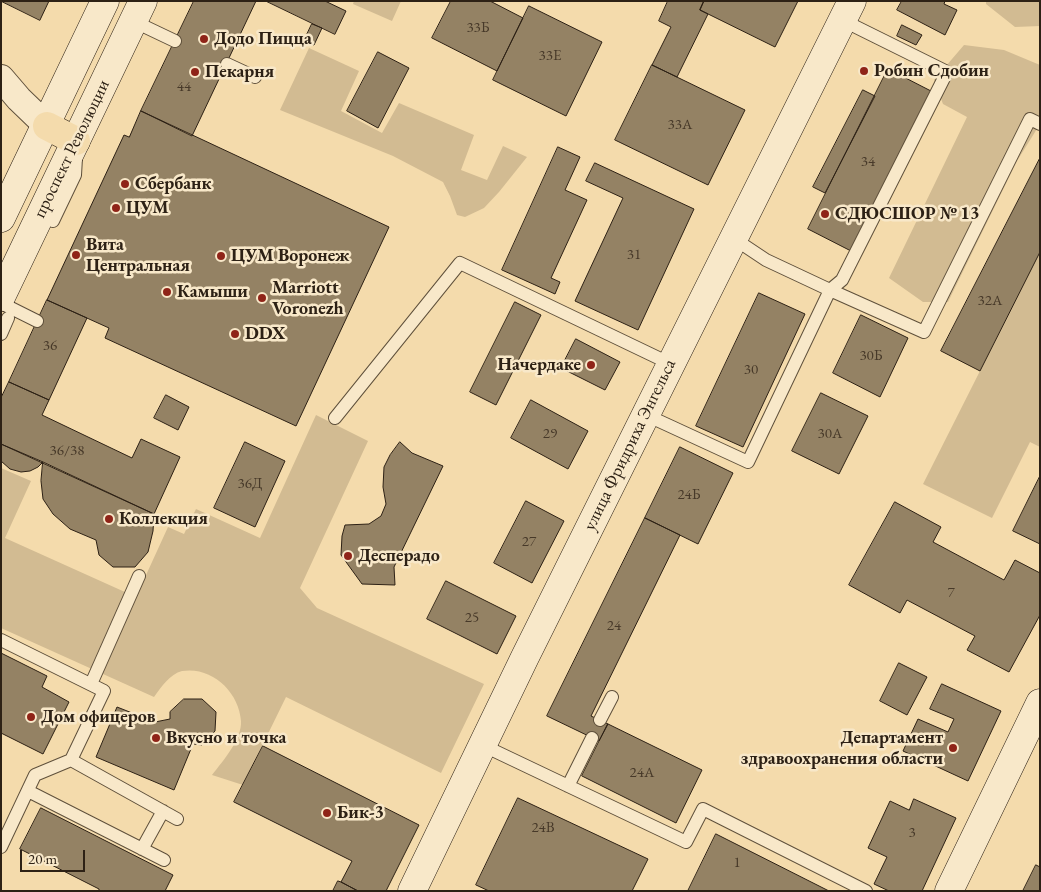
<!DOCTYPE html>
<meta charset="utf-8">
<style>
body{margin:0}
#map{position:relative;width:1041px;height:892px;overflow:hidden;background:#f4dbac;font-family:"EB Garamond",serif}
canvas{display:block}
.frame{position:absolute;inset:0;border:2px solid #2d2115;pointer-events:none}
.scale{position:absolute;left:20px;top:850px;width:65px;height:22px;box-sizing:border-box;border:2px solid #2d2115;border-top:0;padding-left:6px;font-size:15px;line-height:18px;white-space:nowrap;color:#2d2115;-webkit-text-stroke:4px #f8e8c9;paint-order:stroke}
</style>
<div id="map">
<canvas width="1041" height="892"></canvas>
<div class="frame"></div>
<div class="scale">20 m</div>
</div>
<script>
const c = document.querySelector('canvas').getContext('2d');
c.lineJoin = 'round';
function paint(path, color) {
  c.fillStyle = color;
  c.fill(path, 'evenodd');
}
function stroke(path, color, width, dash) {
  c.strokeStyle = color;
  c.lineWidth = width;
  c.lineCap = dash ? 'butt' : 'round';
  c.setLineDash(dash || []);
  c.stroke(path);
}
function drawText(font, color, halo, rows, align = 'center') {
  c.font = font + ' "EB Garamond",serif';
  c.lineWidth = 5;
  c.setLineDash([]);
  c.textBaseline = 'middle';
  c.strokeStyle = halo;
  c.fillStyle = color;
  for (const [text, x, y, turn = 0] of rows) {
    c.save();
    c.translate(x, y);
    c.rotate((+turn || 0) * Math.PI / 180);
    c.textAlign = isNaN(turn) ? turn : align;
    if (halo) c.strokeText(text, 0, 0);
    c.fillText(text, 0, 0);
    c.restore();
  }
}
paint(new Path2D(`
 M354,1H401L392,21L353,4Z
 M986,1H1040V26L1015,27L986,4Z
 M964,45L1004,50L1040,65V124L1017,161L948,302H923L889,278L967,117L943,104L934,80Z
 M309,48L359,71L341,111L382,133L399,103L474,135L461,170L487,180L503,146L527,157L499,192L484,208L465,217L457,215L450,196L443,182L393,156L280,110Z
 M1040,252V447L1030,442L992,518L923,484Z
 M316,415L368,441L300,588L317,608L484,684L441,773L286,697L243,785L212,775C223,761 242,739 241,721C239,692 212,666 182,671C170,674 161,687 154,697L1,628V468L31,481L5,538L136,597L168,527L184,534L196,509L260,538Z`), '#d2bb92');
const building = new Path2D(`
 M1,1H49L40,20Z
 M194,1H256L192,136L141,111Z
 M266,1H325L346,11L335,34Z
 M451,1H490L523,18L497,71L432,38Z
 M668,1H704L700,10L708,14L677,77L652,65L671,27L659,21Z
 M704,1H798L775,47L700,10Z
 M902,1H945L944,4L957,10L945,35L897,10Z
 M529,6L602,42L566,116L493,80Z
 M312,24L322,28L314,45L304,41Z
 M902,25L922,35L916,45L897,36Z
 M378,52L409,68L378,128L347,111Z
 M652,65L745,110L708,185L615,140Z
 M888,69L931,91L851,251L808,229Z
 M863,90L875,96L825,193L813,187Z
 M141,111L389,227L296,426L105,338L109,328L47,300L124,135L129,137Z
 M558,147L580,157L565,190L587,200L551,278L560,282L555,294L502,270Z
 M1040,158V252L980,371L941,351Z
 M595,163L694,209L638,330L575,301L623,198L586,181Z
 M759,293L805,314L743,447L696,426Z
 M47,300L87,318L49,400L9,382Z
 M515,302L541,315L496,405L470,392Z
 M861,315L908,338L880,397L833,373Z
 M576,339L620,362L605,390L561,368Z
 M9,382L49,400L42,415L132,458L141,439L180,457L154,514L1,444V398Z
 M821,393L868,416L839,474L792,451Z
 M166,395L189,407L178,430L154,418Z
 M531,400L588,431L568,469L511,438Z
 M245,442L285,461L255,527L214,508Z
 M400,442L412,453L443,466L394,567L395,585L362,584L341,555L342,536L345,525L369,524L381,516L386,504L383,487L384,467L390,455Z
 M1,444L43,462L38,467L30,471L21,472L10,469L1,461Z
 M680,447L733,473L698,544L645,518Z
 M43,462L154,514L153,531L148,552L135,567H113L99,555L96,540L70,529L53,514L43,499L41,481Z
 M1040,476V544L1013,531Z
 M526,501L564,521L532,583L494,563Z
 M895,502L941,527L933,542L1004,580L1015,560L1040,573V615L1009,672L967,650L975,636L907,600L900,613L849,585Z
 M645,518L680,535L591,716L608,724L599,741L547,716Z
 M446,581L516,616L497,654L427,619Z
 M1,653L47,676L42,687L69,702L43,754L1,733Z
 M899,663L927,677L907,715L880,701Z
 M942,684L1001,711L968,781L903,751L918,719L948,732L954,719L930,709Z
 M184,699H202L216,712L215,731L202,745L193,744L174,790L96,757L117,707L155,722L170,719V712Z
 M608,724L702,770L676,823L582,776Z
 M263,746L419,825L386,891H358L341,882L352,861L234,802Z
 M518,798L648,859L632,891H489L476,885Z
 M914,799L956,818L922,891H889L874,884L887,857L868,848L890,801L909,810Z
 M41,808L173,875L165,891H99V889L20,849Z
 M716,834L829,891H688Z
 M1036,865L1040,867V891H1023Z
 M338,881L341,882L358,891H333Z`);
paint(building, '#948264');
stroke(building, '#2d2115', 1);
const lane = new Path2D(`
 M842,20L947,72L842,280L830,290L924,332L1030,119L1040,124
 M133,21L175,41
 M227,64L255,77
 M53,221L75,175L76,158
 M1,303L37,321
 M1,334L8,318
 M646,415L748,462L830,290L766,260L733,238
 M335,418L460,263L671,364
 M1,640L104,691L71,760L35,775L1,847
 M91,684L139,576
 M600,720L612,697
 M482,745L686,842L703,809L866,891
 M71,760L177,819
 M568,786L592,738
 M28,791L164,860
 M142,849L163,811`);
const street = new Path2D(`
 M1,78L19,99L47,126`);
const secondary = new Path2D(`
 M1,218L105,1
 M1,297L143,1
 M412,891L525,657L852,1
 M949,891L1040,703`);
const primary = new Path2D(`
 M47,126L76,141`);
stroke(lane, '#5f503b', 14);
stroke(street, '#5f503b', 28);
stroke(secondary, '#2d2115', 29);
stroke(primary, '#2d2115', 29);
stroke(lane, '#f8e8c9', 12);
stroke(street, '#f8e8c9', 26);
stroke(secondary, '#f8e8c9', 28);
stroke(primary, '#f4dbac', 28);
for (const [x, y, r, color] of [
 [204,39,5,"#8f2418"],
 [864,71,5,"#8f2418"],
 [195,72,5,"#8f2418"],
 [125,184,5,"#8f2418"],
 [116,208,5,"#8f2418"],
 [825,214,5,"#8f2418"],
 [76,255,5,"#8f2418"],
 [221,256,5,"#8f2418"],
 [167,292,5,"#8f2418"],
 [262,298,5,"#8f2418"],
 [235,334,5,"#8f2418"],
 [591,365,5,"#8f2418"],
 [109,519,5,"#8f2418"],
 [348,556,5,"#8f2418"],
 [31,717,5,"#8f2418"],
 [156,738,5,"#8f2418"],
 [953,748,5,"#8f2418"],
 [327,813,5,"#8f2418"]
]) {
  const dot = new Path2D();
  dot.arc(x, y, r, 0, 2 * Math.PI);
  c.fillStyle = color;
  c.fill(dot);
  stroke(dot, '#f8e8c9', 2);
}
drawText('15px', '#473929', null, [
 ["33Б",478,28],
 ["33Е",550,56],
 ["44",184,87],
 ["33А",680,125],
 ["34",868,162],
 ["31",634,255],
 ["32А",990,301],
 ["36",50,346],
 ["30Б",871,356],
 ["30",751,370],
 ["29",550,434],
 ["30А",830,434],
 ["36/38",67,451],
 ["36Д",250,484],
 ["24Б",689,495],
 ["27",529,542],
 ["7",951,593],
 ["25",472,618],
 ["24",614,626],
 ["24А",642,773],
 ["24В",543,828],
 ["3",912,833],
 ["1",737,863]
]);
drawText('bold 18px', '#2d2115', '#f8e8c9', [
 ["Додо Пицца",214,39],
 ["Робин Сдобин",874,71],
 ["Пекарня",205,72],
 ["Сбербанк",135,184],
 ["ЦУМ",126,208],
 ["СДЮСШОР № 13",835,214],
 ["Вита",86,245],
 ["Центральная",86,266],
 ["ЦУМ Воронеж",231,256],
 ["Marriott",272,288],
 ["Voronezh",272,309],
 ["Камыши",177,292],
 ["DDX",245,334],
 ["Начердаке",581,365,"right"],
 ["Коллекция",119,519],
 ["Десперадо",358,556],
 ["Дом офицеров",41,717],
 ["Вкусно и точка",166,738],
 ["Департамент",943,738,"right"],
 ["здравоохранения области",943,759,"right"],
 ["Бик-3",337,813]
], 'left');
drawText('18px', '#2d2115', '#f8e8c9', [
 ["проспект Революции",72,149,-64],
 ["улица Фридриха Энгельса",630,445,-64]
]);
</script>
